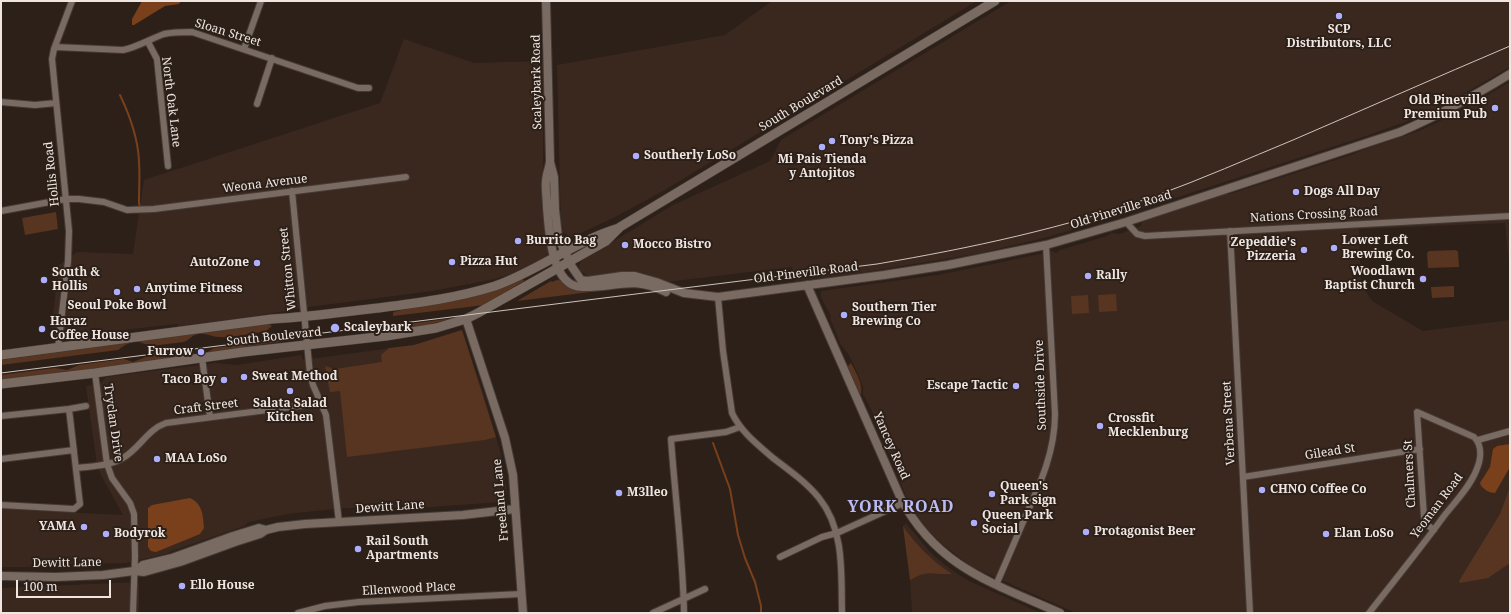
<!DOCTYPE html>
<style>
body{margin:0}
#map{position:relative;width:1511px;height:614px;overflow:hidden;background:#2c2019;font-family:"Noto Serif",serif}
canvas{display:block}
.frame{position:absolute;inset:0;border:2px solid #efe6e2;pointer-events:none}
.scale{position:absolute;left:16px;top:580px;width:95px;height:18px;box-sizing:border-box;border:2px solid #efe6e2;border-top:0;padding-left:5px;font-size:12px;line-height:14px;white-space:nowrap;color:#efe6e2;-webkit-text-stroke:3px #2c2019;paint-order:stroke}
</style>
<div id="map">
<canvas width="1511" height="614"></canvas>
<div class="frame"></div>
<div class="scale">100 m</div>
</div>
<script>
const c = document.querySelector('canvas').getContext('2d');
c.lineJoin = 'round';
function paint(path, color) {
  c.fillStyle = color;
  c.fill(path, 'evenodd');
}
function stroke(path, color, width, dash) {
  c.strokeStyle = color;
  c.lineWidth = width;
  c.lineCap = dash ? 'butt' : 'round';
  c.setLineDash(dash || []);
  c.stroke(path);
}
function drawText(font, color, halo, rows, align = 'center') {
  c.font = font + ' "Noto Serif",serif';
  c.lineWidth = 4;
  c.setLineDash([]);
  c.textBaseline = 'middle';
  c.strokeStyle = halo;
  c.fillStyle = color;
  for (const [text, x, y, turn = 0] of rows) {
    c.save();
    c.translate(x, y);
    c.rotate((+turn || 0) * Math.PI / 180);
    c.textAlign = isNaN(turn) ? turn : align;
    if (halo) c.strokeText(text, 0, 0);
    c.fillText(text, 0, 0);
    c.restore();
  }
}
paint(new Path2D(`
 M772,1H977L663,191L615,217L577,235L571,237L563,232L561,227L557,65L725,35Z
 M1011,1H1510V67L1441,107L1413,119L1369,135L1123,215L1044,238L980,253L866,272L795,281L792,267L666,282L644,273L632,271L588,276L580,271L579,266L581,261L673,205L770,161L781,140Z
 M404,39L474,63L543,61V188L544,219L549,253L545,258L517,272L495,279L432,291L309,307L243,318L178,326V324L122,330L50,341L52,340L51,330L59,265L77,252L133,254L144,180L380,103Z
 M1510,82V272L1505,223L1359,229L1361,284L1372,301L1423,331L1510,320V613H1076L972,567L942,544L928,530L918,517L906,496L871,409L863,394V387L857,372L849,355L841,345L830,318L831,316L821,298V291L937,275L993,264L1053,251L1056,253L1060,250L1107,236L1111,233L1120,234L1141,226L1142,222L1147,219L1224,193L1230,194L1354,154L1360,151L1419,131L1457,113Z
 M462,330L482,390L501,454L507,491L506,496L502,502L430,507L344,508L287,514L249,522L244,526L172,551L166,554L126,563L53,565L46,567H1V509L123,515L101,475L97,465L86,386L100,384L106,377L215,363L237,365L301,355L303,360L414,345Z
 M906,523L930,552L945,565L959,575L971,582L1041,613H912L910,580L903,526Z
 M139,582V613H1V588Z`), '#3a281e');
paint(new Path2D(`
 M56,212L58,229L25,235L22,218Z
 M1456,250L1458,252L1459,267L1428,268L1427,253L1429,251Z
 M523,279L524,281L485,305L393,316V313L394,312Z
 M557,280L605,288L607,290L517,301L551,281L552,282Z
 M1454,286V297L1432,298L1431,287Z
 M1116,294L1117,311L1099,312L1098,295Z
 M1088,295L1089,313L1072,314L1071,296Z
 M453,318L419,327L396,330L395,326Z
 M269,324L272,326L266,331L261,332C247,334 232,338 218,337C212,337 206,333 200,334C192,334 190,340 184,342L151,346L139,342H133L125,345L118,350L1,365V360L74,350L123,341Z
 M462,330L496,437L485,440L347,457L340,391L330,392L325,366L335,369L382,362L381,355L389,348L414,345Z
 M297,338L293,340L250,346L198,356L1,380V375L55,368L67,370L79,365L124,359L133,362L148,356L189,351L197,355L206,353L214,348Z
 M851,363C856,373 863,383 861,394L858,393L847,367Z
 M1510,487V563L1488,578L1460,583L1459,581L1500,514Z
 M903,526C916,545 932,561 952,574C932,575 929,569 910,580Z`), '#573520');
paint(new Path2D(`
 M142,1H181L179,4L165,6L134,25H132V19Z
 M1510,444V467L1495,493C1489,493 1481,488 1480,483L1490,467L1493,449L1497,446Z
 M190,498C203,504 203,516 204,528L200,534L156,552L151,551L148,547V508L152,505Z`), '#79401b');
stroke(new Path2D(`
 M120,95C130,116 138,138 139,161C140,175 139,189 139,203L140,208
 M713,443L730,489L738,535L745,558L755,582L761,606V613`), '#79401b', 2);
const minor = new Path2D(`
 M148,42L157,59L168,166
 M55,47L123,50C138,47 150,39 164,34C173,32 183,32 192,32L358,88H369
 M244,49L261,1
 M1,102L35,105L56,103
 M257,104L272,58
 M292,191L310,374L313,385L326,415L339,522
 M1,211L66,199H79L104,202L127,210L154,209L406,177
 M1126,222L1137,234L1145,236L1510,216
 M1230,231L1250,613
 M718,297L723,351L732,413C741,432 757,444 773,458C789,470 807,483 819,498C845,530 841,574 842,613
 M58,348L68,261L69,231L52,59L54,49L72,1
 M202,358L210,417
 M95,373L107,464L112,478L130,503L134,514L135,556L133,613
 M1,416L69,409L86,406
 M1478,440L1510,431
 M1,459L74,450
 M77,468C92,466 110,466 123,458C139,449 148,429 166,423L322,403
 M1243,477L1420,449
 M1,505L74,509L80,504L69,409
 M780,557L822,537L837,533L903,503
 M996,585C1006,562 1016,539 1026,515C1041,482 1055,451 1055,414L1046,245
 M298,613L325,606L359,602L521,594
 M653,613L705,589
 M684,613C683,555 675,497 671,439L726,432L740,427
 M1369,613C1394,581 1420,549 1444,516C1455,502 1469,488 1476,471C1481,460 1483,446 1474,437L1417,412L1424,517L1426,524L1434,530`);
const tertiary = new Path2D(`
 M546,1L550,160C550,167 546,174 546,181C545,190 547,199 547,208C549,230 551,287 582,287C616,288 631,275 666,292
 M550,162L554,177L555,209L558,237L572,267L581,280L587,281L622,276H635L656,282L684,293L718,297L884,275L948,265L1046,245L1126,222L1400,132C1440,115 1474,96 1510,74
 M807,285L901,499C938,568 993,583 1060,613
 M466,319L505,438L513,475L523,613
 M134,571L143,565L172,558L233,536L259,528L266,530
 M1,576L56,577L103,575L134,571L144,572L180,562L235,542L260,534L266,530L278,527L305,524L463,515L515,509`);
const secondary = new Path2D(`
 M1,355L272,319C308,317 343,312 378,308C417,303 457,298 495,286C538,271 575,241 619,228
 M1,384L95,373L243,352L386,336L436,328L466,319L478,313L606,241L620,227L995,1`);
stroke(minor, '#443a36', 8);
stroke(tertiary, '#443a36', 10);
stroke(secondary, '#443a36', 10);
stroke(minor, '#796a62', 6);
stroke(tertiary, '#796a62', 8);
stroke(secondary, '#796a62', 9);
stroke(new Path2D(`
 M1,373L877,264C971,248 1065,228 1155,196C1202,179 1247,159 1293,140C1365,109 1437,77 1510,46`), '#cdc4bf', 1);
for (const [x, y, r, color] of [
 [1339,16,4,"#afaefa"],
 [1495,108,4,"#afaefa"],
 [832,141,4,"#afaefa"],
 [822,147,4,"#afaefa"],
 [636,156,4,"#afaefa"],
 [1296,192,4,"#afaefa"],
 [518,241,4,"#afaefa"],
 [625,245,4,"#afaefa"],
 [1334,248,4,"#afaefa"],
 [1304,250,4,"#afaefa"],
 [452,262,4,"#afaefa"],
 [257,263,4,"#afaefa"],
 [1088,276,4,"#afaefa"],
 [1423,279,4,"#afaefa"],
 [44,280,4,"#afaefa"],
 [137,289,4,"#afaefa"],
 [117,292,4,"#afaefa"],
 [844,315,4,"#afaefa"],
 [335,328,5,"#afaefa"],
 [42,329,4,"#afaefa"],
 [201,352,4,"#afaefa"],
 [244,377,4,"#afaefa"],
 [224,380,4,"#afaefa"],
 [1016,386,4,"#afaefa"],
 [290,391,4,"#afaefa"],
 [1100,426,4,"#afaefa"],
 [157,459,4,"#afaefa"],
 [1262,490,4,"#afaefa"],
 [619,493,4,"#afaefa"],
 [992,494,4,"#afaefa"],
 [974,523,4,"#afaefa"],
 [84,527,4,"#afaefa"],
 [1086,532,4,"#afaefa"],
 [106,534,4,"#afaefa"],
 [1326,534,4,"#afaefa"],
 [358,549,4,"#afaefa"],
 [182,586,4,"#afaefa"]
]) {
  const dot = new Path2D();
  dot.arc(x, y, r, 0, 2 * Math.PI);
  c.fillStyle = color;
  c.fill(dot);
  stroke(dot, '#2c2019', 1.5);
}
drawText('bold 12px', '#efe6e2', '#2c2019', [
 ["SCP",1339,30,"center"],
 ["Distributors, LLC",1339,44,"center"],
 ["Old Pineville",1487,101,"right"],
 ["Premium Pub",1487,115,"right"],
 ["Tony's Pizza",840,141],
 ["Southerly LoSo",644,156],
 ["Mi Pais Tienda",822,160,"center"],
 ["y Antojitos",822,174,"center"],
 ["Dogs All Day",1304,192],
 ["Burrito Bag",526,241],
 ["Lower Left",1342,241],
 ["Brewing Co.",1342,255],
 ["Zepeddie's",1296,243,"right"],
 ["Pizzeria",1296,257,"right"],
 ["Mocco Bistro",633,245],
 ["Pizza Hut",460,262],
 ["AutoZone",249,263,"right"],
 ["Woodlawn",1415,272,"right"],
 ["Baptist Church",1415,286,"right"],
 ["South &",52,273],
 ["Hollis",52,287],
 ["Rally",1096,276],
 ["Anytime Fitness",145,289],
 ["Seoul Poke Bowl",117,306,"center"],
 ["Southern Tier",852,308],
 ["Brewing Co",852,322],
 ["Haraz",50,322],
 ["Coffee House",50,336],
 ["Scaleybark",344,328],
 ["Furrow",193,352,"right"],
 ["Sweat Method",252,377],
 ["Taco Boy",216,380,"right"],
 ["Escape Tactic",1008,386,"right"],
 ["Salata Salad",290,404,"center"],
 ["Kitchen",290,418,"center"],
 ["Crossfit",1108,419],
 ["Mecklenburg",1108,433],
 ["MAA LoSo",165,459],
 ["Queen's",1000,487],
 ["Park sign",1000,501],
 ["CHNO Coffee Co",1270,490],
 ["M3lleo",627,493],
 ["Queen Park",982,516],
 ["Social",982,530],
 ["YAMA",76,527,"right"],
 ["Protagonist Beer",1094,532],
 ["Bodyrok",114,534],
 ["Elan LoSo",1334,534],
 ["Rail South",366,542],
 ["Apartments",366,556],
 ["Ello House",190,586]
], 'left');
drawText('12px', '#efe6e2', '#2c2019', [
 ["Sloan Street",228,33,17],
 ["Scaleybark Road",537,82,-91],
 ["North Oak Lane",171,102,83],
 ["South Boulevard",801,104,-31],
 ["Hollis Road",52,174,-96],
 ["Weona Avenue",265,184,-7],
 ["Old Pineville Road",1121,210,-17],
 ["Nations Crossing Road",1314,215,-3],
 ["Whitton Street",288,269,-96],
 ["Old Pineville Road",806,273,-7],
 ["South Boulevard",274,337,-6],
 ["Southside Drive",1041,385,-92],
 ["Craft Street",206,407,-7],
 ["Tryclan Drive",113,423,82],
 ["Verbena Street",1229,423,-93],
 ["Yancey Road",891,446,66],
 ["Gilead St",1330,452,-9],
 ["Chalmers St",1410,474,-93],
 ["Freeland Lane",501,500,-95],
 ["Yeoman Road",1437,506,-53],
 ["Dewitt Lane",390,507,-4],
 ["Dewitt Lane",67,563,-1],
 ["Ellenwood Place",409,589,-3]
]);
c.letterSpacing = '1px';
drawText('bold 16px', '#bbbbf4', '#2c2019', [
 ["YORK ROAD",901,507]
]);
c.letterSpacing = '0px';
</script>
